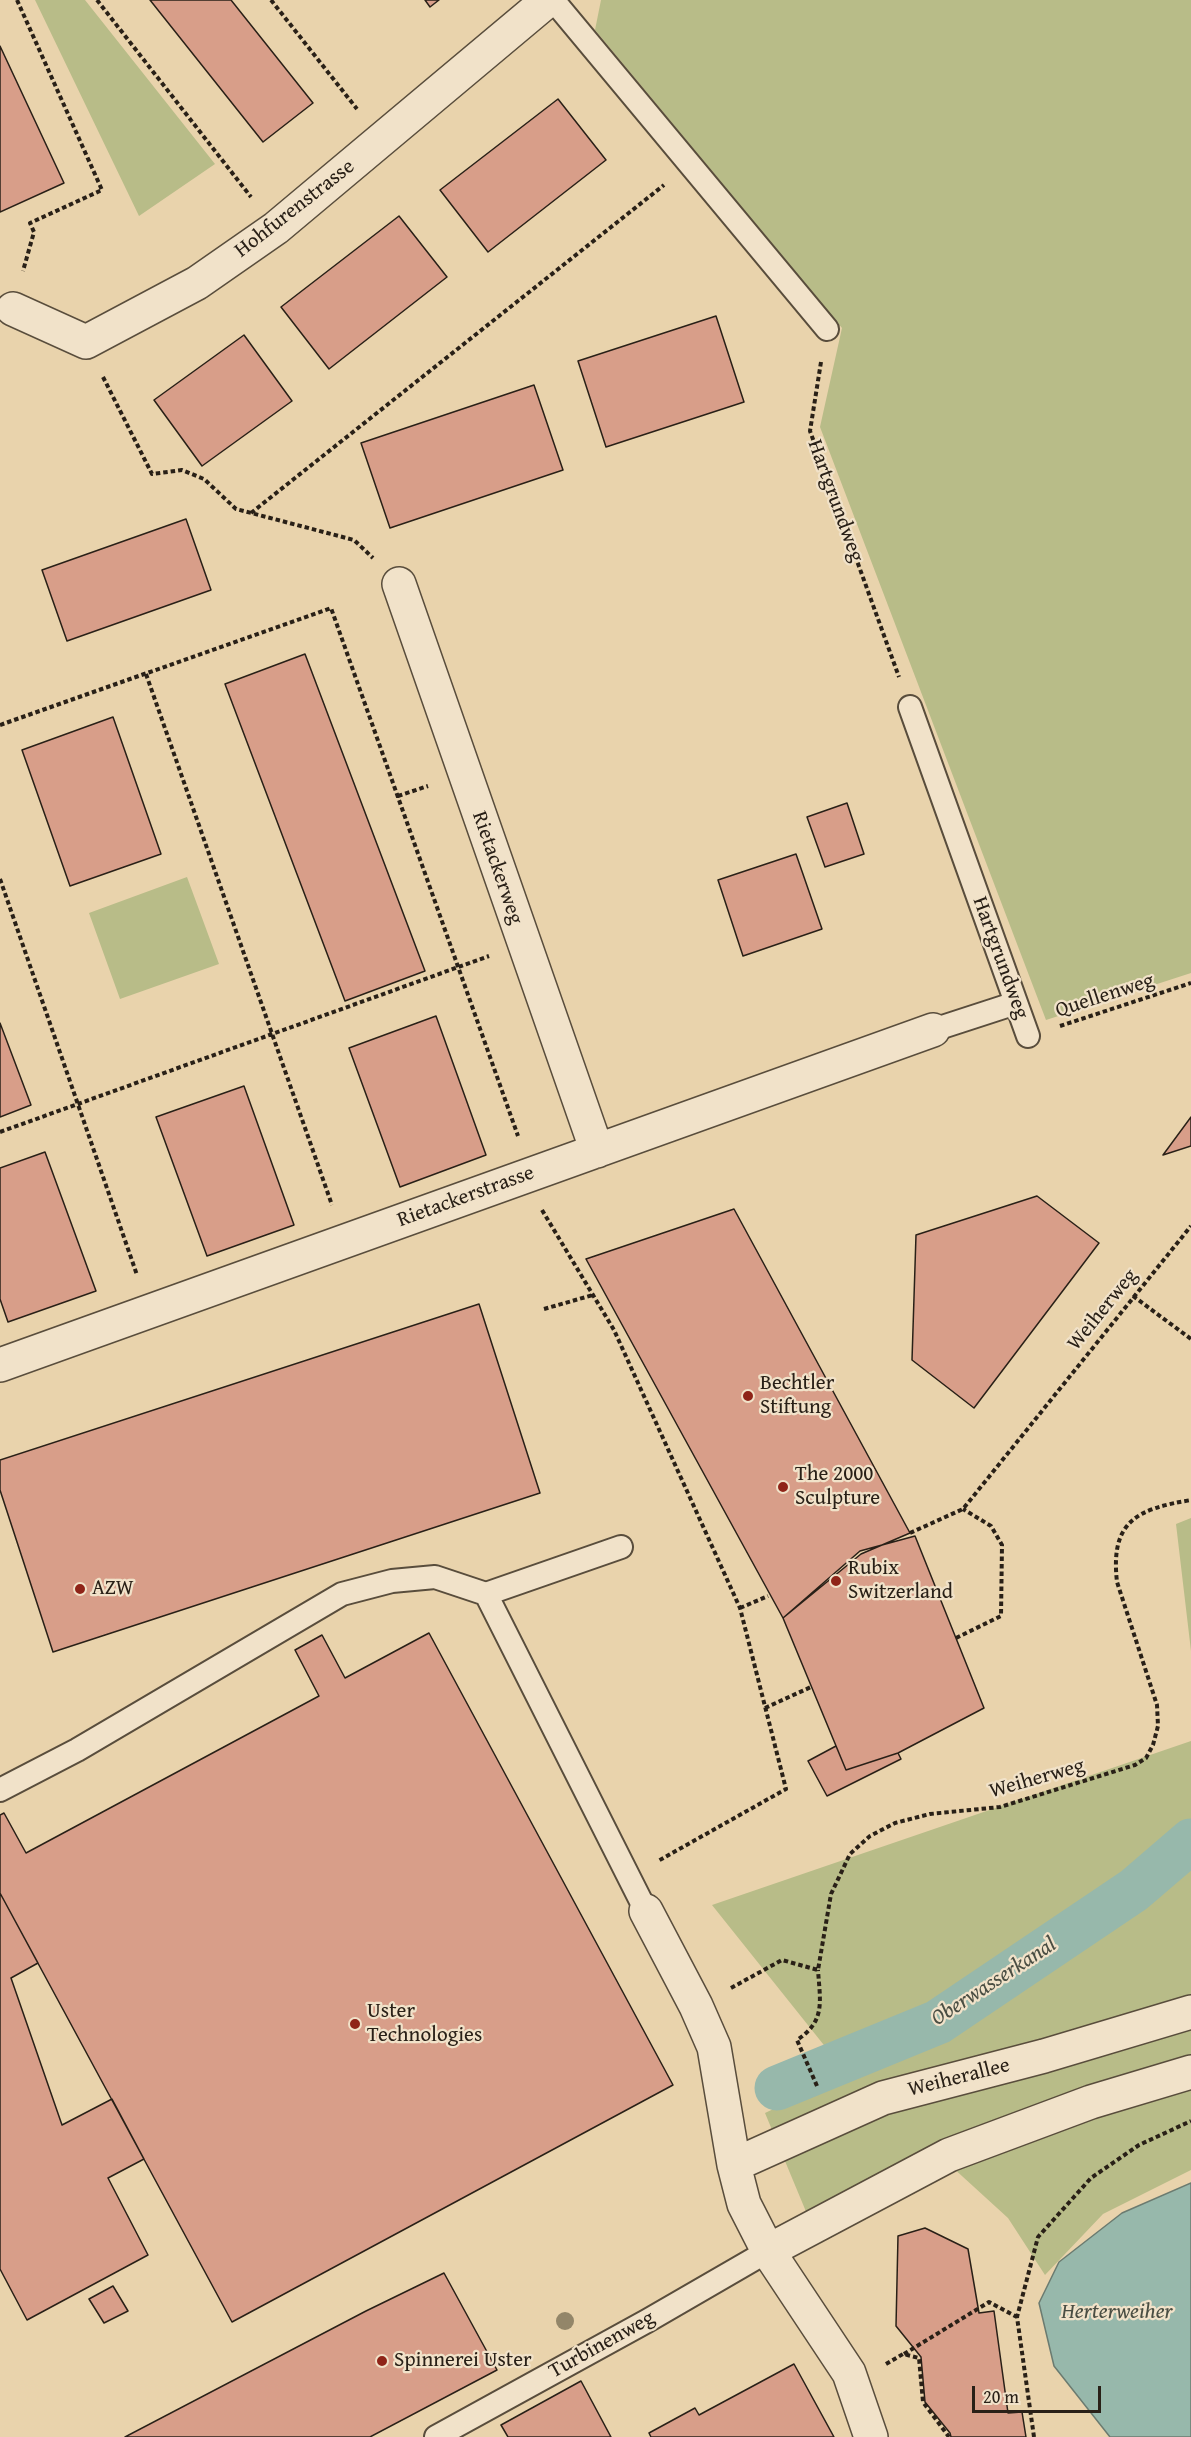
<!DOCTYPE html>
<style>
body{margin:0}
#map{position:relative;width:1191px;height:2437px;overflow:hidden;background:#e9d3ac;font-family:"Gentium Book Plus",serif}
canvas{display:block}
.scale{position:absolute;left:972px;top:2386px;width:129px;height:27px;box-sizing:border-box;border:3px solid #292017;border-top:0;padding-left:8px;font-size:18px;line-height:21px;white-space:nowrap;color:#292017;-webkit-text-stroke:4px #f1e2c9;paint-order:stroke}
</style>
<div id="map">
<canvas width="1191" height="2437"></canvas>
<div class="scale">20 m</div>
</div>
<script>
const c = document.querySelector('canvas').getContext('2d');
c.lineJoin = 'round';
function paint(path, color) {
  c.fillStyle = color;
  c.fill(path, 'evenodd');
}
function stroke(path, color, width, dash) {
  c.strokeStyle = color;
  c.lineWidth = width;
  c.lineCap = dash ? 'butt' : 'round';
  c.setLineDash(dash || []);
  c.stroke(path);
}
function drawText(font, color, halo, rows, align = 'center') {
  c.font = font + ' "Gentium Book Plus",serif';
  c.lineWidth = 4.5;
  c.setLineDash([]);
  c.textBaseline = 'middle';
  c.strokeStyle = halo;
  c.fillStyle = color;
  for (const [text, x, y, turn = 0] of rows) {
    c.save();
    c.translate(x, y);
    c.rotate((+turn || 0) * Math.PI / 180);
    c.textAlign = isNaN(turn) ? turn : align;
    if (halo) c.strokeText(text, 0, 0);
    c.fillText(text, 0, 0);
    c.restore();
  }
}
paint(new Path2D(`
 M35,0H85L215,164L139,216Z
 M601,0H1191V973L1046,1020L820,427L842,328L595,30Z
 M187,877L219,964L120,999L89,913Z
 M1191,1518V1651L1176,1524Z
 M1191,1741V2170L1103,2214L1045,2275L1008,2218L951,2166L817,2238L765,2113L847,2074L712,1905Z`), '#b8bc88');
const water = new Path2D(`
 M1191,2183V2437H1110L1054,2366L1039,2303L1059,2262L1122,2213Z`);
paint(water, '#97b8ab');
stroke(water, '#6b7b70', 1.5);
stroke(new Path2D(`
 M777,2088L938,2022L1134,1890L1191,1841`), '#97b8ab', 45);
const building = new Path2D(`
 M150,0H231L313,103L263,142Z
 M425,0H439L430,7Z
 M0,46L64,183L0,212Z
 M558,99L606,160L488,252L440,190Z
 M399,216L447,277L329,369L281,307Z
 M716,316L744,402L606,447L578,361Z
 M244,335L292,401L202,466L154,400Z
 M534,385L563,470L390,528L361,443Z
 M186,519L211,590L67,641L42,570Z
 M305,654L425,971L345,1001L225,684Z
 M113,717L161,854L70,886L22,750Z
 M847,803L864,854L825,867L807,817Z
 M796,854L822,929L743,956L718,880Z
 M436,1016L486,1155L400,1187L349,1048Z
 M0,1023L31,1105L0,1117Z
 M244,1086L294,1225L207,1256L156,1117Z
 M1191,1117V1146L1163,1155Z
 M45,1152L96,1291L8,1322L0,1299V1168Z
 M1037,1196L1099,1243L974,1408L912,1360L916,1235Z
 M734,1209L910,1533L861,1554L783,1618L586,1259Z
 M479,1304L540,1493L53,1652L0,1490V1460Z
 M915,1536L984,1708L898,1753L846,1770L783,1618L860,1551Z
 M429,1633L673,2085L232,2322L0,1893V1815L4,1813L26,1853L319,1696L295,1650L322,1635L345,1678Z
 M836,1746L846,1770L898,1753L901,1759L827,1796L808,1761Z
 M0,1893L38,1963L11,1978L62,2125L112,2099L144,2159L108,2178L148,2255L27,2320L0,2269Z
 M925,2228L968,2249L979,2313L994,2311L1008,2413L1022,2412L1026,2437H951L950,2433L925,2402L921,2357L896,2326L898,2236Z
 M444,2273L497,2370L370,2437H125L366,2311Z
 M113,2286L128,2311L104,2323L89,2299Z
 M794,2364L834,2437H651L649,2433L695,2408L699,2415Z
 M581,2381L611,2437H508L501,2425Z`);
paint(building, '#d89e89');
stroke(building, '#292017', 1.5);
const lane = new Path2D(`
 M553,0L827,329
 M910,707L1028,1036
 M933,1030L1016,1003
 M486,1594L646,1911
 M0,1790L77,1750L342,1594L392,1581L435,1577L486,1594L621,1547
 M436,2437L647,2321L768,2251`);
const street = new Path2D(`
 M13,309L86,342L197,283L276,228L548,0
 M399,584L597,1151
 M0,1365L933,1030
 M646,1911L696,2006L714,2047L734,2165L744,2204L768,2251L849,2373L871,2437
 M734,2165L883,2098L1044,2056L1191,2012
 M768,2251L949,2155L1091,2102L1191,2072`);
stroke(lane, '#594d3c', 26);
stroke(street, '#594d3c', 36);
stroke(new Path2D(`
 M17,0L102,190L30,223L34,232L23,271
 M97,0L251,197
 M271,0L357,109
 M821,362L810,431L899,677
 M103,377L152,474L182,470L204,479L236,509L354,540L373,558
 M251,513L664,185
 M146,674L332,1205
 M0,725L331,608L518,1136
 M398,796L428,786
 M0,879L137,1275
 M1060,1026L1191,983
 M0,1132L489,956
 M542,1210L614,1330L740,1608L786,1789L658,1861
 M1133,1296L1191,1339
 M544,1309L593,1295
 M910,1533L963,1509L1191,1226
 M740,1608L768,1596
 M956,1638L1001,1616L1002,1545L991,1526L963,1509
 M765,1708L811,1687
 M731,1988L782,1960L818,1970L831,1894L850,1854L870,1836L895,1823L930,1814L1000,1807L1135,1765L1146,1758L1153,1745L1158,1726L1157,1705L1117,1582C1110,1521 1137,1509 1191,1500
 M817,2086L797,2040C826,2021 820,2001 818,1970
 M904,2354L989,2302L1017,2317
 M886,2364L903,2354L919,2358L923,2402L949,2437
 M1034,2437L1017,2317L1038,2237L1091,2178L1139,2145L1191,2121`), '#292017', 4, [4.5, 3]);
stroke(lane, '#f1e2c9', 22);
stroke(street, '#f1e2c9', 33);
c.fillStyle = '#938669';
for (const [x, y] of [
 [565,2321]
]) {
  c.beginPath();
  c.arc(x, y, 9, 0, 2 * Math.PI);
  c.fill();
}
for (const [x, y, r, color] of [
 [748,1396,6,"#8f2418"],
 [783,1487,6,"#8f2418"],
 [836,1581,6,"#8f2418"],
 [80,1589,6,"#8f2418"],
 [355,2024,6,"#8f2418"],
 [382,2361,6,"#8f2418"]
]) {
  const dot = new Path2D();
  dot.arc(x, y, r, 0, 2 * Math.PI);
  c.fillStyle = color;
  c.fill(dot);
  stroke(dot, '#f1e2c9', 2);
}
drawText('21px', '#292017', '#f1e2c9', [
 ["Hohfurenstrasse",295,209,-38],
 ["Hartgrundweg",835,501,70],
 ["Rietackerweg",497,868,71],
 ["Hartgrundweg",1000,958,70],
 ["Quellenweg",1105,996,-18],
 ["Rietackerstrasse",466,1197,-20],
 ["Weiherweg",1103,1310,-51],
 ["Weiherweg",1037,1779,-16],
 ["Weiherallee",959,2078,-14],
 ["Turbinenweg",602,2345,-29]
]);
drawText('21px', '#292017', '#f1e2c9', [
 ["Bechtler",760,1384],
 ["Stiftung",760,1408],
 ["The 2000",795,1475],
 ["Sculpture",795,1499],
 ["Rubix",848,1569],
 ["Switzerland",848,1593],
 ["AZW",92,1589],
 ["Uster",367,2012],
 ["Technologies",367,2036],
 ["Spinnerei Uster",394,2361]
], 'left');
drawText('italic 22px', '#4a4e43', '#f1e2c9', [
 ["Oberwasserkanal",994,1982,-33],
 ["Herterweiher",1117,2312]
]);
</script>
